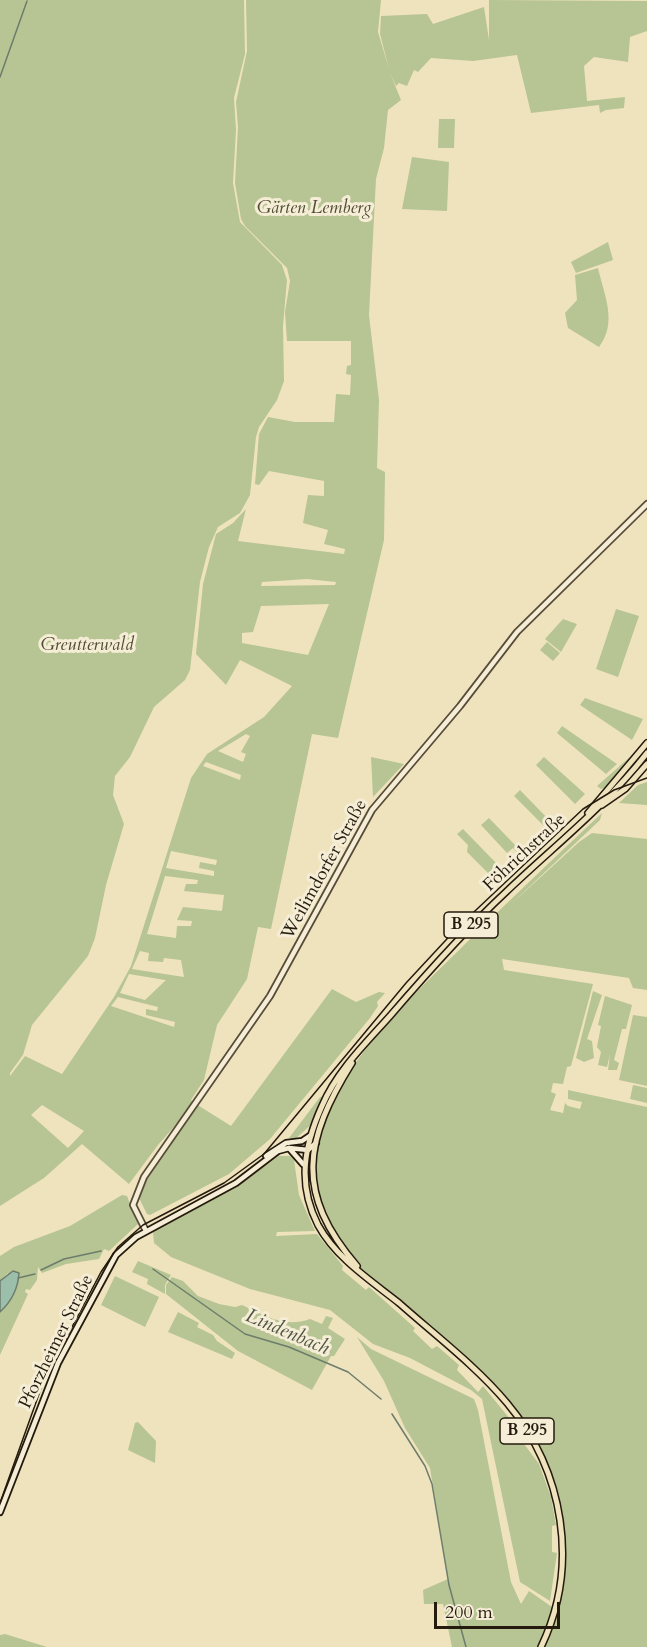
<!DOCTYPE html>
<meta charset="utf-8">
<style>
body{margin:0}
#map{position:relative;width:647px;height:1647px;overflow:hidden;background:#efe3be;font-family:Cardo,serif}
canvas{display:block}
.scale{position:absolute;left:434px;top:1602px;width:126px;height:27px;box-sizing:border-box;border:3px solid #241a0d;border-top:0;padding-left:8px;font-size:18px;line-height:21px;white-space:nowrap;color:#241a0d;-webkit-text-stroke:4px #f5edd5;paint-order:stroke}
</style>
<div id="map">
<canvas width="647" height="1647"></canvas>
<div class="scale">200 m</div>
</div>
<script>
const c = document.querySelector('canvas').getContext('2d');
c.lineJoin = 'round';
function paint(path, color) {
  c.fillStyle = color;
  c.fill(path, 'evenodd');
}
function stroke(path, color, width, dash) {
  c.strokeStyle = color;
  c.lineWidth = width;
  c.lineCap = dash ? 'butt' : 'round';
  c.setLineDash(dash || []);
  c.stroke(path);
}
function drawText(font, color, halo, rows, align = 'center') {
  c.font = font + ' Cardo,serif';
  c.lineWidth = 6;
  c.setLineDash([]);
  c.textBaseline = 'middle';
  c.strokeStyle = halo;
  c.fillStyle = color;
  for (const [text, x, y, turn = 0] of rows) {
    c.save();
    c.translate(x, y);
    c.rotate((+turn || 0) * Math.PI / 180);
    c.textAlign = isNaN(turn) ? turn : align;
    if (halo) c.strokeText(text, 0, 0);
    c.fillText(text, 0, 0);
    c.restore();
  }
}
paint(new Path2D(`
 M0,0H244L245,54L234,98L236,130L233,183L240,222L282,265L287,280L283,326L284,381L277,400L259,427L256,437L250,495L240,513L218,527L209,547L200,582L190,670L185,680L154,707L130,757L115,776L113,795L124,824L106,885L95,938L88,956L32,1025L23,1055L10,1073V1076L25,1056L62,1074L114,997L131,966L191,778L207,754L264,717L292,686L240,660L226,685L196,654L203,584L216,534L233,523L246,509L238,541L344,554L345,549L324,544L328,530L303,523L308,495L324,496V481L269,471L259,485L255,484L259,434L268,417L295,422H334L336,394L350,395L351,375L346,374L347,366L351,365V341H287L285,312L290,281L287,268L245,226L241,219L235,183L238,127L236,102L247,51L246,0H381L378,32L389,69L380,34L381,16L427,14L433,24L484,7L489,40V0L647,1V31L630,37L628,62L594,57L584,66L587,101L625,97L624,108L606,110L600,113L599,105L531,113L517,55L473,61L431,58L418,72L414,70L407,86L399,83L396,86L390,73L401,100L388,110L384,148L376,179L369,315L379,400L377,468L385,472L384,540L338,738L312,734L271,929L258,927L247,979L217,1025L204,1080L191,1100L195,1103L158,1145L129,1184L82,1144L44,1178L0,1206ZM307,579L336,582L335,585L261,586L262,582ZM329,604L308,655L242,643V633L253,632L261,606ZM246,734L250,736L241,752L246,754L243,762L218,751ZM206,762L241,775L240,780L203,766ZM171,851L217,860L216,865L200,862L199,868L214,871V876L166,868ZM165,876L198,880L197,884H186L184,891L224,895L222,911L183,907L177,920L192,921L191,926H177L176,938L147,934ZM140,951L149,953L148,961L163,962L164,958L181,960L184,977L132,969ZM129,974L165,980H166L145,1000L120,993ZM118,997L158,1007L157,1011L146,1009V1015L175,1022L174,1027L111,1006ZM42,1105L84,1131L68,1148L31,1115Z
 M439,119H455L454,148H438Z
 M412,157L449,162L447,211L402,209Z
 M608,242L613,260L576,273L571,262Z
 M598,268C604,295 618,322 599,347L568,328L565,313L577,300L575,275Z
 M616,609L639,616L618,677L596,669Z
 M563,619L577,624L561,652L545,639Z
 M547,642L560,653L553,661L540,650Z
 M585,698L643,719L632,740L580,705Z
 M562,726L617,764L606,774L557,733Z
 M639,749L606,787L601,789L597,786Z
 M371,757L404,764L373,797Z
 M544,757L585,794L575,804L536,765Z
 M647,782V805L619,803L638,785Z
 M520,790L553,824L547,829L514,796Z
 M602,813L600,820L509,906L579,842L592,833L647,839V990L633,988L629,978L502,959L504,970L593,984L571,1066L567,1067L563,1084L553,1083L551,1092L556,1094L550,1110L563,1113L565,1103L568,1106L580,1109L582,1102L568,1099V1090L647,1107V1647H543C561,1611 568,1570 564,1530C560,1481 540,1436 506,1399C478,1368 445,1340 414,1313C398,1300 381,1288 365,1273C317,1228 302,1169 330,1107C358,1047 409,999 455,954C503,906 552,860 602,813Z
 M489,818L515,845L526,850L520,856L513,848L507,853L481,825Z
 M463,829L499,866L490,875L467,852L468,845L457,834Z
 M332,989L356,1002L379,992L385,993L377,1002L378,1006L370,1018L270,1139L229,1174L150,1215L147,1214L139,1198L146,1178L196,1104L231,1126Z
 M593,991L602,995L587,1039L592,1041L594,1058L584,1062L576,1058Z
 M605,996L632,1005L626,1029H622L614,1060L619,1063L617,1070H608L610,1054L607,1067L598,1065L601,1052L597,1047L601,1026L598,1025Z
 M633,1015L647,1017V1086L619,1080Z
 M633,1085L647,1088V1103L630,1099Z
 M325,1096L312,1124L295,1139L289,1138L320,1097Z
 M279,1156H290L294,1160L299,1195L315,1231L277,1232L276,1236L317,1234L343,1266L342,1270L366,1290L369,1287L415,1328L413,1331L432,1349L437,1346L459,1365L457,1370L478,1392L483,1386L523,1435L521,1440L539,1464L551,1497L556,1525L552,1526V1552L557,1553L550,1601L520,1582L482,1399L471,1390L410,1358L373,1344L330,1310L250,1289L171,1257L154,1243L153,1232L238,1185Z
 M122,1195L127,1196L138,1224L109,1251L104,1249L99,1259L66,1264L42,1273L38,1267L37,1280L30,1290L26,1289L25,1292L28,1294L0,1355V1312L4,1308L8,1273L0,1281V1256L14,1247L70,1226Z
 M138,1261L171,1275L165,1285V1294L147,1284L148,1279L132,1272Z
 M115,1276L159,1297L145,1327L101,1305Z
 M172,1277L183,1281L198,1296L219,1304L235,1307L242,1305C265,1316 285,1328 310,1319L322,1324L326,1316L333,1318L328,1328L345,1339L334,1356H331L312,1390L238,1351L166,1294V1285Z
 M178,1312L199,1323L197,1327L213,1335L217,1341L235,1353L232,1359L168,1332Z
 M357,1337L371,1349L474,1399L478,1410L511,1582L521,1604L529,1591L552,1607L545,1632L538,1647H452L443,1604H424L423,1590L448,1579L430,1468L405,1428L384,1381Z
 M138,1422L156,1441L155,1463L128,1450L135,1423Z
 M5,1634L47,1647H0V1635Z`), '#b7c493');
const water = new Path2D(`
 M13,1271L19,1273C18,1289 12,1301 0,1312V1281Z`);
paint(water, '#9cbfab');
stroke(water, '#6c7d6c', 1.5);
stroke(new Path2D(`
 M0,77L27,1
 M153,1269L245,1334L289,1347L348,1372L381,1399
 M41,1270L64,1259L101,1251
 M18,1278L35,1274
 M392,1414L425,1466L432,1484L449,1585L466,1647`), '#6c7d6c', 1.5);
const tertiary = new Path2D(`
 M146,1231L133,1205L144,1177L270,996L372,810L460,706L517,632L647,504`);
const secondary = new Path2D(`
 M289,1148L303,1164
 M266,1156L286,1143L302,1141L311,1135
 M0,1512L58,1363L116,1255L136,1237L236,1183L278,1151L289,1148L308,1150L316,1143`);
const primary = new Path2D(`
 M602,805L625,789L647,764
 M588,813L647,743
 M352,1063C304,1140 294,1193 357,1266
 M541,1647C580,1566 564,1471 507,1403C476,1366 435,1335 399,1303C370,1280 336,1258 318,1225C297,1184 304,1146 322,1106C337,1071 365,1044 390,1016C427,973 464,931 506,892C553,847 607,805 647,753`);
stroke(tertiary, '#574c39', 8);
stroke(secondary, '#241a0d', 8);
stroke(primary, '#241a0d', 8);
stroke(tertiary, '#f5edd5', 4.5);
stroke(secondary, '#f5edd5', 4.5);
stroke(primary, '#efe3be', 5);
stroke(new Path2D(`
 M0,1503L44,1380L101,1272L118,1247L143,1225L224,1183L264,1154L406,983L458,927L583,809L614,790L647,778`), '#241a0d', 1.5);
for (const [x, y, w] of [
 [471,925,54],
 [527,1431,54]
]) {
  const box = new Path2D();
  box.roundRect(x - w / 2, y - 13, w, 26, 4.5);
  c.fillStyle = '#f5edd5';
  c.fill(box);
  stroke(box, '#241a0d', 1.5);
}
drawText('bold 16px', '#241a0d', null, [
 ["B 295",471,925],
 ["B 295",527,1431]
]);
drawText('italic 18px', '#504d35', '#f5edd5', [
 ["Gärten Lemberg",314,209],
 ["Greutterwald",87,646]
]);
drawText('18px', '#241a0d', '#f5edd5', [
 ["Föhrichstraße",525,853,-43],
 ["Weilimdorfer Straße",325,870,-61],
 ["Pforzheimer Straße",57,1342,-64]
]);
drawText('italic 20px', '#4e5444', '#f5edd5', [
 ["Lindenbach",287,1333,23]
]);
</script>
